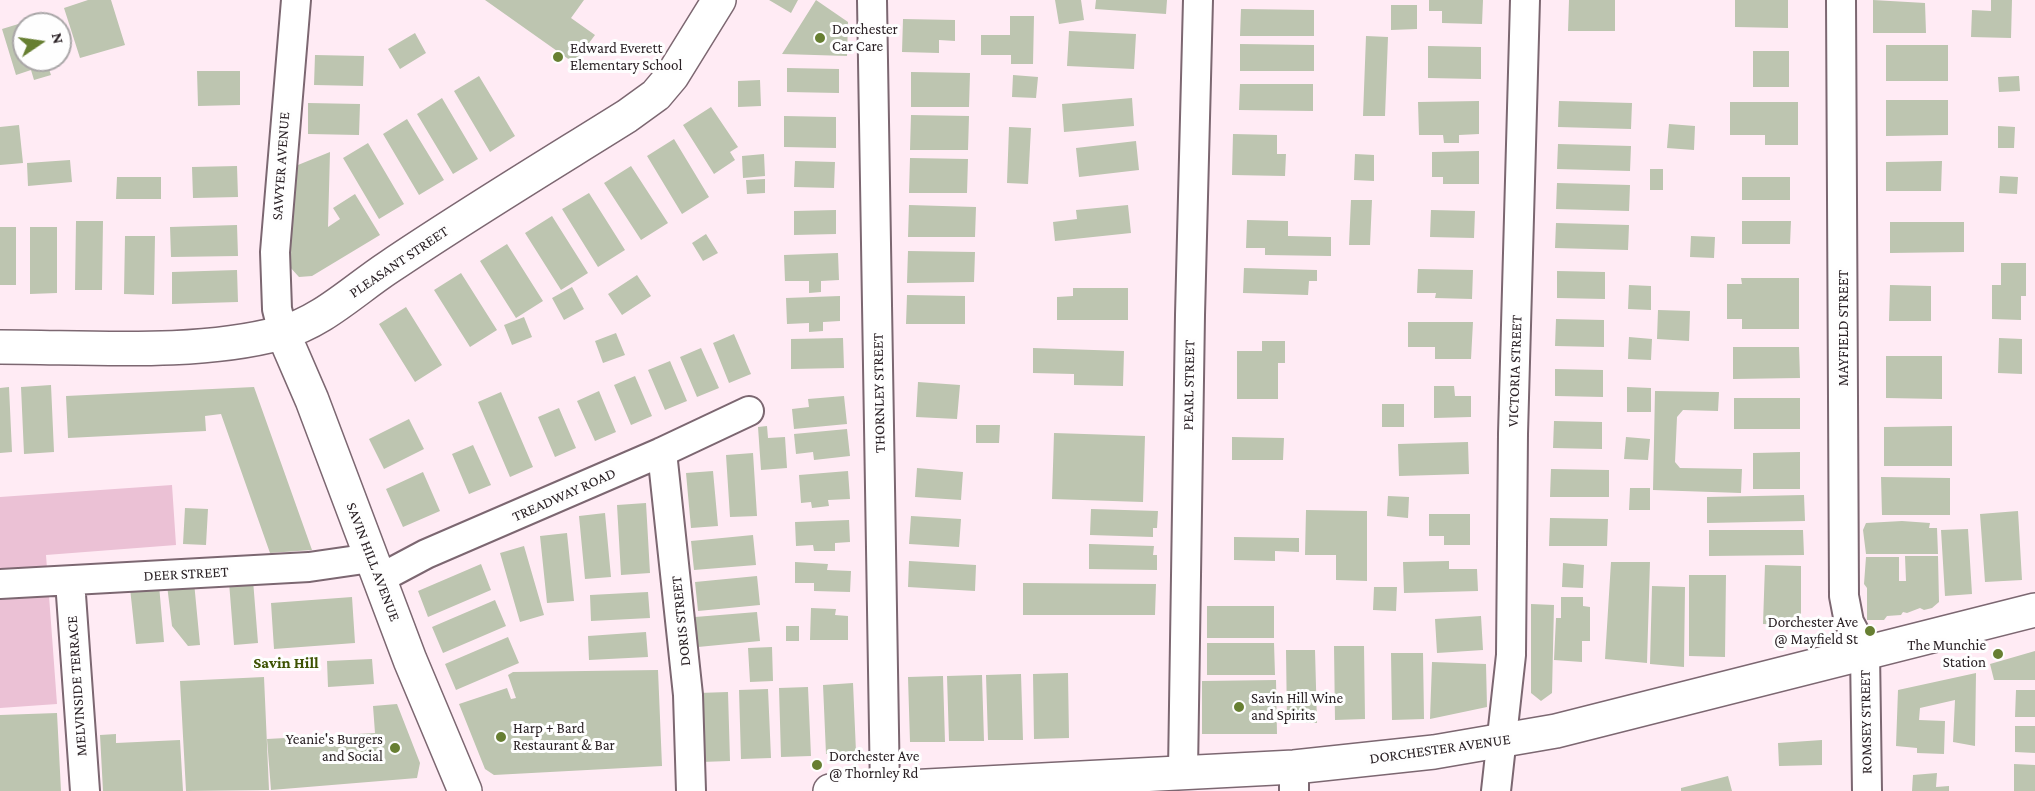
<!DOCTYPE html>
<style>
body{margin:0}
#map{position:relative;width:2035px;height:791px;overflow:hidden;background:#ffebf4;font-family:"Crimson Pro",serif}
canvas{display:block}
.north{position:absolute;left:12px;top:12px;width:60px;height:60px;box-sizing:border-box;background:#fefefe;border:2px solid #a9a6a7;border-radius:50%;rotate:77deg;font-size:16px;font-weight:700;line-height:24px;text-align:center;color:#2a2125}
.north::after{content:'';display:block;margin:auto;width:21px;height:27px;background:#677f32;clip-path:polygon(50% 0,100% 100%,50% 72%,0 100%)}
</style>
<div id="map">
<canvas width="2035" height="791"></canvas>
<div class="north">N</div>
</div>
<script>
const c = document.querySelector('canvas').getContext('2d');
c.lineJoin = 'round';
function paint(path, color) {
  c.fillStyle = color;
  c.fill(path, 'evenodd');
}
function stroke(path, color, width, dash) {
  c.strokeStyle = color;
  c.lineWidth = width;
  c.lineCap = dash ? 'butt' : 'round';
  c.setLineDash(dash || []);
  c.stroke(path);
}
function drawText(font, color, halo, rows, align = 'center') {
  c.font = font + ' "Crimson Pro",serif';
  c.lineWidth = 6;
  c.setLineDash([]);
  c.textBaseline = 'middle';
  c.strokeStyle = halo;
  c.fillStyle = color;
  for (const [text, x, y, turn = 0] of rows) {
    c.save();
    c.translate(x, y);
    c.rotate((+turn || 0) * Math.PI / 180);
    c.textAlign = isNaN(turn) ? turn : align;
    if (halo) c.strokeText(text, 0, 0);
    c.fillText(text, 0, 0);
    c.restore();
  }
}
paint(new Path2D(`
 M172,485L176,545L46,555L57,704L0,708V497Z`), '#ebc1d5');
paint(new Path2D(`
 M88,0H111L125,45L80,58L64,8Z
 M485,0H584L571,18L595,35L574,63Z
 M769,0H798L791,13Z
 M816,0L848,22L847,56L782,54Z
 M1055,0H1081L1084,20L1059,24Z
 M1096,0H1167L1166,14L1095,9Z
 M1429,0H1483L1482,24L1442,23V11H1429Z
 M1569,0H1615V31H1568Z
 M1735,0H1788V28L1735,27Z
 M1873,0L1925,3L1926,33H1873Z
 M1991,0H2012L2011,38L1971,37L1972,10L1991,11Z
 M1391,5H1417V29L1391,30Z
 M1241,9L1314,10V36H1240Z
 M1010,16H1034L1033,64H1011V55H981V35H1010Z
 M38,18L40,24H24V60H46L51,75L34,80L31,70L16,75L2,29Z
 M903,19L955,20V41L939,40V53L902,52Z
 M1069,31L1136,34L1134,69L1067,66Z
 M415,33L426,53L400,69L388,49Z
 M1366,36L1388,37L1385,116H1363Z
 M1240,44L1314,45V71H1240Z
 M1886,45H1948V81H1886Z
 M1428,46L1481,47V79L1428,78Z
 M1753,51H1789V87H1753Z
 M315,55L364,56L363,86L314,85Z
 M787,68L839,69V93L787,92Z
 M197,71H240V105L198,106Z
 M911,72L970,73L969,107H911Z
 M1013,75L1038,77L1036,98L1012,97Z
 M479,76L515,136L490,152L454,91Z
 M2019,76L2020,91L1999,92L1998,77Z
 M760,80L761,106L738,107V81Z
 M1240,84H1313V111L1239,110Z
 M442,98L478,159L453,174L417,114Z
 M1132,98L1134,126L1064,132L1062,104Z
 M1886,100H1948V135L1886,136Z
 M1479,101V134L1459,135V143H1444L1443,135H1419L1418,102Z
 M1559,101L1632,103L1631,129L1558,127Z
 M1730,102H1798V145H1765V135H1730Z
 M308,103L360,104L359,135L308,134Z
 M711,107L738,147L730,152L735,160L714,174L683,125Z
 M911,115L969,116L968,150H910Z
 M784,116L836,117V148L784,147Z
 M407,119L444,180L419,195L383,134Z
 M1669,124L1695,126L1694,150L1667,148Z
 M19,125L23,163L0,165V127Z
 M1998,126L2015,127L2014,148H1998Z
 M1009,127L1031,128L1028,184L1007,183Z
 M1233,134L1277,135V154H1286L1285,176L1232,175Z
 M674,139L709,197L682,214L647,156Z
 M1136,141L1139,170L1079,177L1076,148Z
 M368,143L404,204L379,219L343,158Z
 M1558,144L1631,146L1630,171L1557,169Z
 M1479,151V184H1443V177H1432V152Z
 M330,152L328,227L340,219L333,208L355,194L380,235L312,276L299,277L289,266L293,167Z
 M764,154L765,176L743,178L742,156Z
 M1355,154L1374,155V181L1354,180Z
 M910,158L968,159L967,193H909Z
 M70,160L72,182L28,186L27,163Z
 M795,161L835,162L834,188L794,187Z
 M1942,161L1941,191H1886V162Z
 M237,166L238,197L193,198L192,167Z
 M631,166L668,223L641,240L604,183Z
 M1650,169H1663V190H1650Z
 M2000,176L2018,177L2017,194L1999,193Z
 M117,177H161V199H116Z
 M1742,177H1790V200H1742Z
 M765,179V193L747,194L746,180Z
 M1557,183L1630,185L1629,211L1556,209Z
 M589,193L625,250L598,267L562,209Z
 M1351,200H1372L1370,245H1349Z
 M909,205L976,207L975,237H908Z
 M1128,205L1131,233L1055,241L1053,222L1077,219L1076,210Z
 M836,210V234L794,235V211Z
 M1431,210L1475,211L1474,238L1430,237Z
 M552,216L588,273L561,290L525,233Z
 M1247,220L1288,221V236L1331,237V256L1265,255V248H1246Z
 M76,221H103L102,290H75Z
 M1742,221H1791L1790,244H1742Z
 M1890,222H1964V252L1890,253Z
 M1556,223L1629,225L1628,250L1555,248Z
 M237,225L238,256L171,257L170,227Z
 M0,227H16V285H0Z
 M30,227H57V293L30,294Z
 M706,234L718,253L703,261L692,243Z
 M125,236H155L154,295L124,294Z
 M1691,236L1715,237L1714,258L1690,257Z
 M507,244L543,301L516,318L480,261Z
 M908,251L975,252L974,282L907,283Z
 M838,253L839,280L821,281V292L809,293V281H785L784,255Z
 M2001,263H2026V296H2021V320L1992,319V285H2001Z
 M1244,268L1317,270V281H1309L1308,295L1243,293Z
 M1418,269L1473,270L1472,299L1435,298L1436,293H1417Z
 M237,270L238,302L172,304V272Z
 M1557,271L1605,272V299L1557,298Z
 M461,273L497,330L470,347L434,290Z
 M637,275L651,296L622,315L608,294Z
 M1741,278H1799V329H1742V319H1727V284H1742Z
 M1629,285L1651,286V310L1628,309Z
 M1890,285L1931,286V321H1889Z
 M572,287L584,309L564,320L552,298Z
 M1073,288H1128V320H1057V297L1073,296Z
 M907,295L965,296V324H906Z
 M840,296V321L823,322V331L809,332V323L787,324L786,298Z
 M406,307L442,365L415,382L379,324Z
 M1658,310L1690,311L1689,341L1657,339Z
 M524,317L532,337L512,345L504,325Z
 M1556,319L1604,320V347L1555,346Z
 M1408,322H1473L1471,359H1435V347H1408Z
 M616,333L625,355L603,363L595,341Z
 M734,334L751,374L729,383L713,343Z
 M1629,337L1652,339L1651,360L1628,359Z
 M843,338L844,368L791,369V339Z
 M1999,338L2022,339V374L1998,373Z
 M1262,341H1285V363H1278V399H1237V351H1262Z
 M1733,347H1799L1800,378L1733,379Z
 M701,348L719,388L697,397L680,357Z
 M1033,348L1124,351L1123,386L1074,385V374L1033,373Z
 M1886,356H1942V399L1886,398Z
 M670,361L687,401L665,410L648,370Z
 M1555,369L1603,370V397L1555,396Z
 M635,376L652,416L631,425L614,385Z
 M918,382L960,385L957,419L916,417Z
 M51,385L54,452L24,454L21,387Z
 M1434,386H1454L1455,396H1471V417L1434,418Z
 M9,387L12,452L0,453V388Z
 M254,387L312,550L270,553L221,414L205,416L206,431L68,438L66,396Z
 M1627,387L1651,388V412H1627Z
 M599,391L616,432L595,441L577,401Z
 M1655,391L1719,392L1718,411L1683,410L1677,417L1675,462L1680,468L1742,469L1741,493L1653,490Z
 M501,392L533,467L510,477L478,402Z
 M844,396L847,424L794,429L792,409L809,407L808,399Z
 M1734,398H1800V429H1734Z
 M1382,404H1404V427H1382Z
 M559,408L576,448L555,457L538,417Z
 M409,419L424,449L384,469L369,439Z
 M1554,421L1602,422V449L1553,448Z
 M976,425H1000L999,443H976Z
 M767,426L768,438L785,437L787,468L761,470L758,427Z
 M1952,426V466H1884V427Z
 M847,429L850,456L814,460L813,452L796,454L794,434Z
 M1054,433L1145,436L1143,502L1052,499Z
 M1232,437L1284,438L1283,460H1232Z
 M1626,437L1650,439L1648,460L1624,459Z
 M1468,442L1469,474L1399,476L1398,444Z
 M473,445L491,485L469,494L452,454Z
 M1800,452V489H1753V453Z
 M753,453L757,516L730,517L726,455Z
 M917,468L963,472L961,500L915,497Z
 M1551,469L1609,470V497H1550Z
 M713,471L718,526L691,528L686,473Z
 M848,471L850,499L828,500L829,506L812,508L811,502L801,503L799,475Z
 M423,472L440,511L403,527L386,489Z
 M1881,477L1950,478V515H1882Z
 M1630,488H1650V510H1629Z
 M1804,495L1805,521L1707,523V497Z
 M1388,496L1409,497L1408,518L1387,516Z
 M646,503L650,573L621,575L617,505Z
 M185,508L208,509L206,545L183,544Z
 M1091,509L1158,511L1157,528H1153V537L1090,535Z
 M1306,510L1367,511V581L1336,580V555H1305Z
 M2018,511L2022,580L1985,582L1980,514Z
 M605,513L611,577L585,579L579,516Z
 M1429,514H1470V545H1444V536H1429Z
 M911,516L961,519L959,547L909,544Z
 M1550,518L1608,519L1607,546H1549Z
 M849,520L850,542L835,543V551H814L813,545L796,546L795,522Z
 M1902,521L1930,523L1929,528H1937L1938,554H1866L1863,530L1866,523Z
 M1968,529L1972,594L1945,596L1941,530Z
 M1709,530H1803L1804,555L1709,556Z
 M567,533L574,601L547,603L540,536Z
 M753,535L756,565L694,570L691,541Z
 M1234,537L1299,538V552L1275,551V561L1234,560Z
 M1089,544L1154,546L1153,555H1157V570L1089,569Z
 M524,546L544,615L520,622L500,553Z
 M1905,556H1938L1939,602L1932,608L1924,610L1920,608L1907,613L1903,612L1901,615L1887,616L1884,620H1867V588L1864,584L1866,557H1899V581H1906Z
 M909,561L976,565L975,591L908,587Z
 M1449,561V569H1477L1478,591L1404,593L1403,562Z
 M795,562L828,564L827,570L851,571L850,592L814,591V583H795Z
 M1611,562H1650L1647,663L1605,659Z
 M1563,563L1584,565L1583,588L1562,587Z
 M481,564L491,590L428,617L418,591Z
 M1765,565L1801,566V625L1763,624Z
 M1689,575H1726L1725,657L1689,656Z
 M757,576L760,605L698,611L695,582Z
 M253,580L258,643L234,645L229,582Z
 M194,582L200,645L188,646L172,626L167,585Z
 M1023,583L1156,584L1155,615H1023Z
 M159,585L164,642L136,644L130,588Z
 M1652,586L1685,587L1684,667L1650,664Z
 M1374,587H1397L1396,611L1373,610Z
 M648,592L650,618L591,621L590,595Z
 M352,597L355,643L274,649L271,603Z
 M1561,597H1583V606L1590,607V641H1582V662L1554,660L1556,618H1561Z
 M495,600L506,626L443,653L432,627Z
 M1531,604L1554,605L1552,693L1541,701L1531,693Z
 M1207,606H1274V638H1207Z
 M811,608L836,609L835,615L848,616V640H810Z
 M757,612L760,641L698,647L695,617Z
 M1481,616L1483,650L1437,653L1435,619Z
 M786,626H799V641H786Z
 M646,632L648,657L589,660L588,636Z
 M508,637L519,663L456,690L445,664Z
 M1207,643H1274L1275,675H1207Z
 M1334,646H1364L1365,719L1335,720Z
 M772,647L773,681L750,682L748,648Z
 M1286,650H1315L1317,723H1287Z
 M2035,651V680H1994L1990,664Z
 M1391,653H1423L1424,719L1392,720Z
 M372,659L374,684L328,687L327,661Z
 M1432,662L1486,664L1487,707L1430,719Z
 M658,670L662,766L494,775L485,769L459,704L507,688L511,699L516,698L508,675L513,672Z
 M1068,673L1069,738L1034,739L1033,674Z
 M1976,673L1975,746L1953,742L1955,700L1920,708L1919,720L1945,721L1944,754L1917,753V748L1896,746L1898,690Z
 M1021,674L1023,740H988L986,675Z
 M982,675L984,741H949L947,676Z
 M943,676L945,742H910L908,677Z
 M264,677L269,790L186,791L180,681Z
 M1276,680L1277,734H1202V681Z
 M853,683L856,752L826,754L823,685Z
 M808,687L811,756L781,757L779,688Z
 M768,689L771,758L741,759L739,690Z
 M2016,690H2035V717H2015Z
 M728,692L730,761L701,762L698,693Z
 M397,704L420,763L417,778L271,790L267,739L375,733L373,706Z
 M57,713L61,791H0V715Z
 M2015,726H2035V753L2015,752Z
 M116,734V743L180,740L183,791H103L100,735Z
 M1822,740V765L1779,766L1778,743Z
 M2014,764L2035,765V791H2014Z
 M1937,773L1936,787L1949,786V791H1912L1913,775Z
 M1728,776L1732,791H1681V788Z`), '#bdc5b0');
const street = new Path2D(`
 M872,0L885,791
 M1841,0L1844,596L1849,622L1865,652L1867,791
 M283,333L277,309L275,252L296,0
 M662,452L688,695L691,791
 M379,579L426,554L662,452L749,411
 M70,581L85,791
 M0,584L309,567L371,558
 M1294,767V791
 M1183,771L1190,315L1198,0
 M1496,791L1511,655L1513,434L1525,0`);
const secondary = new Path2D(`
 M283,333L312,400L410,660L465,791
 M0,347C89,347 195,356 281,333C322,322 354,290 389,267C466,215 547,166 627,116L656,95L672,76L719,0`);
const primary = new Path2D(`
 M830,791L1294,767L1434,752L1556,731L2035,610`);
stroke(street, '#7c6771', 32);
stroke(secondary, '#7c6771', 36);
stroke(primary, '#7c6771', 36);
stroke(street, '#fff', 28);
stroke(secondary, '#fff', 33);
stroke(primary, '#fff', 33);
for (const [x, y, r, color] of [
 [820,38,6,"#677f32"],
 [558,57,6,"#677f32"],
 [1870,631,6,"#677f32"],
 [1998,654,6,"#677f32"],
 [1239,707,6,"#677f32"],
 [501,737,6,"#677f32"],
 [395,748,6,"#677f32"],
 [817,765,6,"#677f32"]
]) {
  const dot = new Path2D();
  dot.arc(x, y, r, 0, 2 * Math.PI);
  c.fillStyle = color;
  c.fill(dot);
  stroke(dot, '#fefefe', 2);
}
drawText('15px', '#2a2125', '#fefefe', [
 ["Dorchester",832,29],
 ["Car Care",832,46],
 ["Edward Everett",570,48],
 ["Elementary School",570,65],
 ["Dorchester Ave",1858,622,"right"],
 ["@ Mayfield St",1858,639,"right"],
 ["The Munchie",1986,645,"right"],
 ["Station",1986,662,"right"],
 ["Savin Hill Wine",1251,698],
 ["and Spirits",1251,715],
 ["Harp + Bard",513,728],
 ["Restaurant & Bar",513,745],
 ["Yeanie's Burgers",383,739,"right"],
 ["and Social",383,756,"right"],
 ["Dorchester Ave",829,756],
 ["@ Thornley Rd",829,773]
], 'left');
drawText('15px', '#2a2125', '#fefefe', [
 ["SAWYER AVENUE",281,166,-86],
 ["PLEASANT STREET",399,262,-34],
 ["MAYFIELD STREET",1843,328,-90],
 ["VICTORIA STREET",1515,371,-88],
 ["PEARL STREET",1189,385,-89],
 ["THORNLEY STREET",879,393,-91],
 ["TREADWAY ROAD",564,495,-24],
 ["SAVIN HILL AVENUE",373,562,69],
 ["DEER STREET",186,574,-3],
 ["DORIS STREET",681,621,-96],
 ["MELVINSIDE TERRACE",77,686,-94],
 ["ROMSEY STREET",1866,722,-91],
 ["DORCHESTER AVENUE",1440,749,-8]
]);
drawText('bold 16px', '#3d5202', '#fefefe', [
 ["Savin Hill",286,663]
]);
</script>
